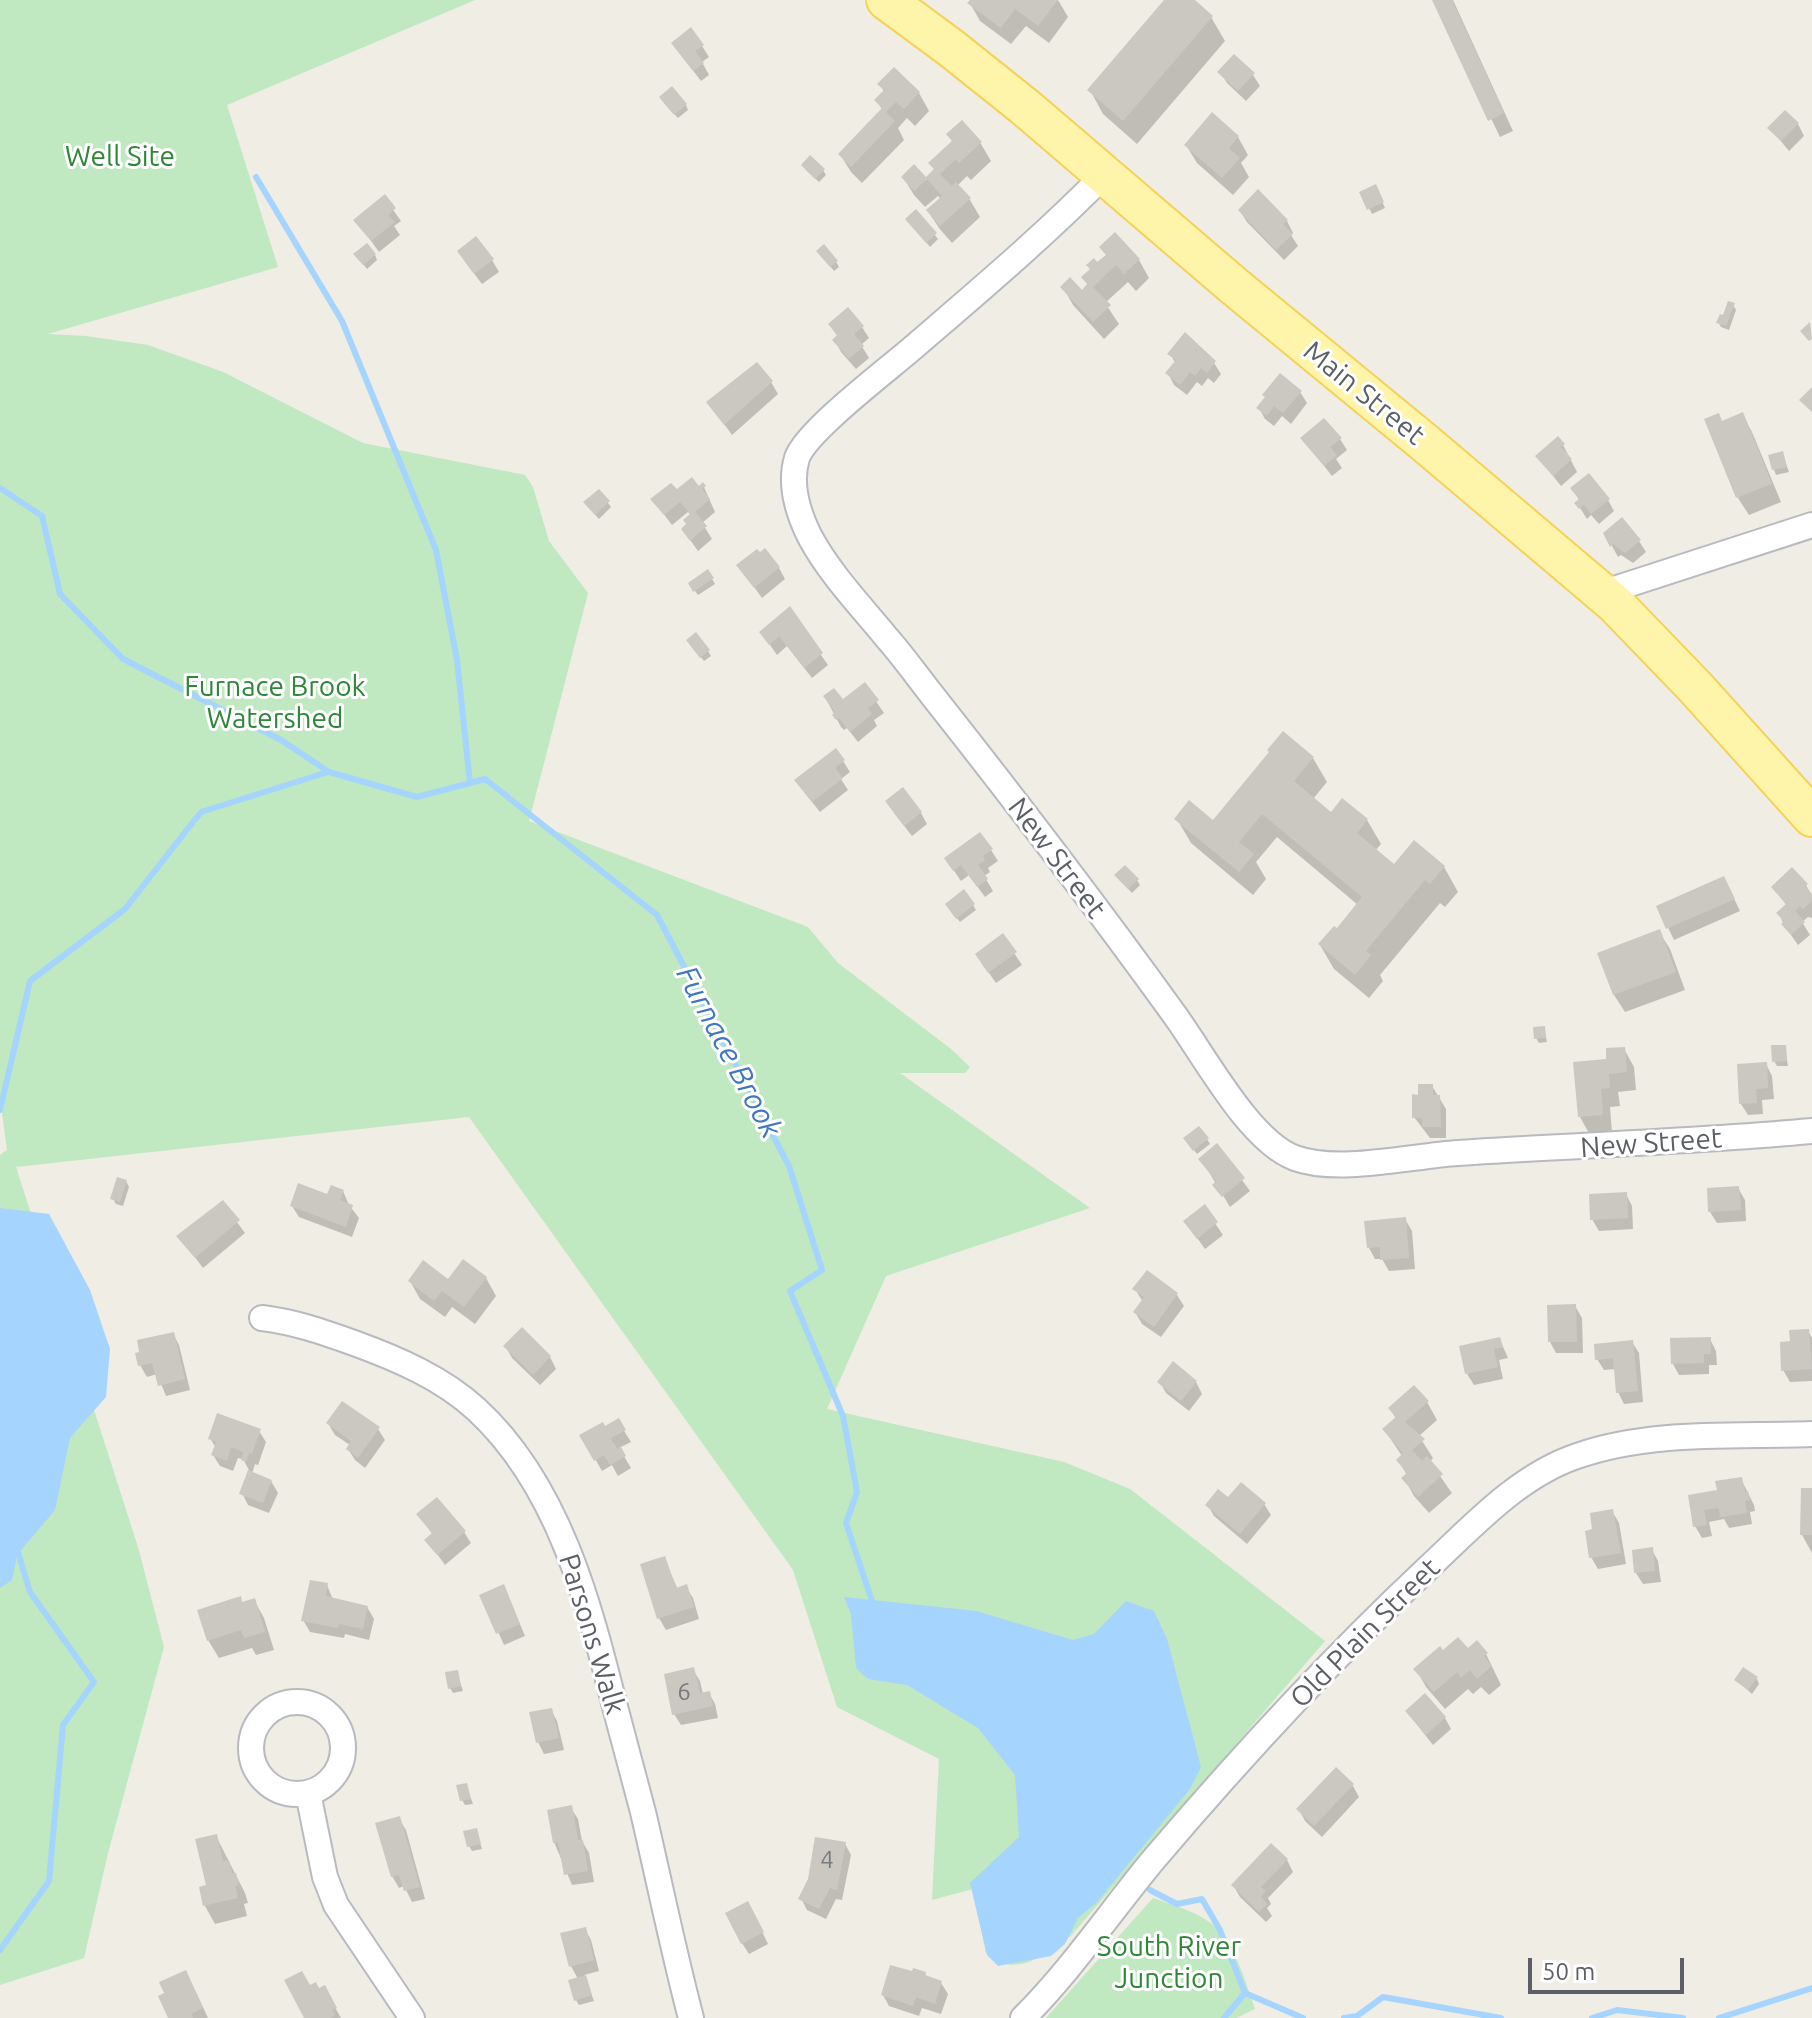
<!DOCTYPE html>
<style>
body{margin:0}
#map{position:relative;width:1812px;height:2018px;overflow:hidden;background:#efede4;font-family:Ubuntu,sans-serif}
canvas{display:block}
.scale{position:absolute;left:1528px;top:1958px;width:156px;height:36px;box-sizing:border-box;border:4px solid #5c6066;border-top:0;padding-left:10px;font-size:24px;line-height:28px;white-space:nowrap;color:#5c6066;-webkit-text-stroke:6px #fff;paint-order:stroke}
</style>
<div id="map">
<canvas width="1812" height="2018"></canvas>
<div class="scale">50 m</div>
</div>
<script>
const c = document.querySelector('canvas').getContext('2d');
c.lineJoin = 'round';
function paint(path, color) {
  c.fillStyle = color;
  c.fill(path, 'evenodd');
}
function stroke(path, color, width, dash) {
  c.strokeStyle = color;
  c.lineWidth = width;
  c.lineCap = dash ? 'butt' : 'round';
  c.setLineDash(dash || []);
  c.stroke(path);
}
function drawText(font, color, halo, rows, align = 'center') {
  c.font = font + ' Ubuntu,sans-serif';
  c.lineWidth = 6;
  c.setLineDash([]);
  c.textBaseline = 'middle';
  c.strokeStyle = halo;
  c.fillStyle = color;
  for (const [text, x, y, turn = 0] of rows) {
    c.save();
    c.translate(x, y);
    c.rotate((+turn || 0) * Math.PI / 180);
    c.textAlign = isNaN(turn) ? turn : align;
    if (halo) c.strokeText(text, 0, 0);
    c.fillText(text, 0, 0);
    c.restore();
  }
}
paint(new Path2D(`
 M0,0H475L227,105L278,267L48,334L86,336L148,345L223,372L363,443L525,475L533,487L549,541L588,593L529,821L808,927L838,963L951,1049L970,1067L965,1073H900L1090,1208L886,1276L827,1409L1064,1462L1130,1489L1325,1641L1070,1937L1061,1934C1056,1940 1051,1950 1044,1954C1026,1967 1001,1970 986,1953L973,1889L932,1900L939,1759L837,1707L793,1570L469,1117L16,1167L138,1547L164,1647L108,1853L84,1958L0,1985V1155L7,1150L0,1098Z
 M1153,1898C1172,1905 1196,1911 1212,1924C1235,1943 1245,1981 1255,2009L1236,2018H1046Z`), '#c0e8c1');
paint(new Path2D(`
 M0,1208L49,1214L90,1290L110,1349L106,1397L70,1438L55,1510L17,1555L12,1580L0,1588Z
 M844,1597L976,1611L1073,1640L1094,1634L1126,1601L1154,1611L1167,1639L1201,1767L1190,1789L1098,1901L1078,1918L1065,1944L1051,1956L998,1966L987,1955L970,1883L1019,1837L1015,1775L978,1728L907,1685L868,1679L856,1668L851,1614Z`), '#a5d4ff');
paint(new Path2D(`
 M972,0H1058L1068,17L1049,43L1026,26L1011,44L980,21L970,3Z
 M1167,0H1192L1211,17L1225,41L1137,144L1103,114L1090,90Z
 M1434,0H1453L1513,131L1500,137Z
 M673,44L702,46L709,57L702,62L709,75L701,81Z
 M1220,72L1253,75L1260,86L1246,101L1227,83Z
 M880,84L919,93L929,111L915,126L907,118L898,128L904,140L862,183L851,172L840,154L883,111L877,101L884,92Z
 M664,103L686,105L688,110L678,118Z
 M962,123L981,144L991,161L971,180L967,176L957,186L970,200L980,217L952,243L939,228L928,211L941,199L938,196L925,207L914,195L903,177L926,180L935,171Z
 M1798,124L1804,136L1789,151L1770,128Z
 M1238,137L1248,155L1241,163L1249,177L1233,195L1197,163L1186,145Z
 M806,170H823L826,175L819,182Z
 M1258,192L1287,221L1293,233L1291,235L1298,246L1284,260L1247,222L1240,211Z
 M1378,192L1385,208L1372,214L1362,193Z
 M384,197L401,221L394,226L400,235L379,252L356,220Z
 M916,212L938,239L930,247L911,224Z
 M375,255L377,260L367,269L359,259Z
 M822,256L836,262L839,267L834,271Z
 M492,260L499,272L482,284L466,263Z
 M1139,260L1149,278L1136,291L1128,282L1105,303L1119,324L1104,339L1073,305L1063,287L1081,292L1088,286L1097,265Z
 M1733,305L1736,310L1729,330L1721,327L1718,322Z
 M830,325L862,327L869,338L861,345L869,358L856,369L841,352L835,340L838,337Z
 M1170,354L1214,363L1221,374L1214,383L1208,378L1202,386L1197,382L1187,395L1174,385L1168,373L1176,364Z
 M771,382L778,394L732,435L709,403Z
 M1300,392L1307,403L1291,424L1282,416L1274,426L1265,419L1259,408Z
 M1742,414L1752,432L1781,502L1749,515L1738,498L1706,420L1722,423Z
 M1303,439H1340L1347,450L1336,459L1342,468L1332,476Z
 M1563,445L1577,472L1561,486L1538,457Z
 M1782,453L1789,472L1776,475L1774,470Z
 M703,485L715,512L702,523L712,539L698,551L683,530L691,516L688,512L672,525L653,500L699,488Z
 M1572,489L1608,500L1614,511L1599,524L1591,515L1587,519L1577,503L1580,501Z
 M599,491L611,507L599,519L589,508Z
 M1605,533L1639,541L1646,552L1633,563L1621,555L1618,557Z
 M739,566L779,568L785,579L762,598Z
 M708,572L715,584L698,595L690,584Z
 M789,609L828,665L812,678L787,646L777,655L761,632Z
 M691,645L708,651L711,656L704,661Z
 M865,685L884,713L874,720L877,726L858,742L847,728L844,730L841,727L825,697L843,702Z
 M1313,758L1327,782L1313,799L1331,814L1367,820L1381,844L1375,851L1394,867H1444L1458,892L1445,907L1440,903L1380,975L1383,981L1369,998L1334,969L1320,945L1337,931L1358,905L1277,837L1256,862L1266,879L1253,895L1191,843L1177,819L1213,823Z
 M843,761L850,772L841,779L848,790L820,812L804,792Z
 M894,813H921L927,824L912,836Z
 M991,850L998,861L988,868L990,872L984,876L993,891L985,897L969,875L961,881L946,859Z
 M1120,880H1137L1140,885L1132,893Z
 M1806,885L1812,896V918L1808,917L1802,922L1810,935L1798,945L1784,925L1779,913L1787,906L1773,887Z
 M1730,890L1740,911L1674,940L1658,907Z
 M973,905L976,910L960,922L950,909Z
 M1659,932L1670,949L1685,990L1625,1012L1614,995L1599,954Z
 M1003,936L1022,965L996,983L984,966Z
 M1544,1028L1547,1042L1539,1043L1536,1038Z
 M1785,1047L1788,1066H1777L1774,1061Z
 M1624,1049L1634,1067L1636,1090L1618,1092L1620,1106L1610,1107L1612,1133L1590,1135L1580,1117L1609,1061Z
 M1766,1064L1772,1076L1774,1099L1762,1100L1763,1114L1748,1115L1741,1104Z
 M1432,1086L1446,1109V1138H1430L1414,1117L1421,1097Z
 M1207,1139L1210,1144L1197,1154L1189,1144Z
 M1217,1146L1250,1191L1230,1207L1201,1159Z
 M126,1181L129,1187L123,1206L116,1204L113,1199Z
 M1738,1188L1745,1200L1746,1221L1717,1223L1710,1212Z
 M343,1191L349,1205L359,1218L352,1237L299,1217L292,1206Z
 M1626,1194L1632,1206L1633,1229L1599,1231L1592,1219Z
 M223,1203L245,1233L203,1268L179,1236Z
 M1204,1207L1223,1235L1205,1249L1185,1221Z
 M1405,1219L1412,1231L1415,1269L1389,1271L1382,1259H1375L1369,1248Z
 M1147,1273L1177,1295L1184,1306L1161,1337L1142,1324L1135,1312L1143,1302L1135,1289Z
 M486,1278L496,1296L475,1324L452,1307L445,1317L420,1299L410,1281L448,1282Z
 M1575,1306L1582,1318L1583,1353H1556L1550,1342Z
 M1808,1331L1812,1338V1381L1790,1382L1783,1370L1792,1343Z
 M173,1334L179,1345L190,1390L166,1396L157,1374L147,1377L140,1365Z
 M1710,1339L1716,1351L1717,1365H1709V1374L1679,1375L1673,1364Z
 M1500,1340L1508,1358L1499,1360L1503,1379L1474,1385L1467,1374Z
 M1632,1342L1639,1353L1643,1402L1624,1404L1618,1392L1616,1369L1604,1370L1597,1359Z
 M506,1347L550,1357L556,1369L540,1385L512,1358Z
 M1160,1382H1196L1202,1394L1189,1411L1166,1393Z
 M1427,1402L1437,1420L1419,1436L1433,1458L1430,1462L1452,1493L1429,1513L1414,1496L1404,1478L1407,1475L1398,1460L1402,1456L1384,1429L1396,1419L1390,1408Z
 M618,1421L631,1442L619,1448L631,1468L618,1476L612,1465L602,1471L582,1436L604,1429Z
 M328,1423L378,1429L385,1440L365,1468L355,1460L348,1449L350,1445L335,1435Z
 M259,1431L266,1442L258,1465L255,1464L252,1474L271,1481L278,1493L269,1513L248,1505L242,1493L250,1472L243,1459L238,1458L233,1471L220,1466L213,1455L216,1448L210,1438Z
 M1741,1479L1754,1505L1755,1511L1750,1512L1752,1524L1729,1528L1724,1519L1709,1522L1712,1536L1702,1538L1695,1526L1690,1497L1719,1492Z
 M1812,1490V1553L1802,1535Z
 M1228,1500L1264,1504L1271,1515L1247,1544L1214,1516L1208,1505Z
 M1612,1511L1619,1523L1626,1564L1598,1569L1591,1557L1594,1531Z
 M419,1515L464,1532L471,1543L445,1565L427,1540L433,1535Z
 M1652,1550L1658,1561L1661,1582L1643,1584L1636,1573Z
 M664,1558L678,1590L686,1587L693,1598L699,1619L666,1630L659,1618Z
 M327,1585L333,1600L367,1607L374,1619L369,1640L345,1634L344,1638L310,1632L303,1620Z
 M482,1596L509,1598L525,1636L504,1645Z
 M254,1600L264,1618L274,1650L256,1655L252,1648L219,1658L208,1640L243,1604Z
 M1468,1651L1486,1654L1501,1685L1489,1695L1481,1687L1473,1694L1468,1689L1445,1709L1426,1687L1416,1669L1443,1652Z
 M693,1670L700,1681L703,1694L709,1693L715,1704L718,1718L681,1725L674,1714Z
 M457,1672L463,1691L453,1693L450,1688Z
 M1757,1679L1759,1684L1752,1694L1736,1680Z
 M551,1710L557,1721L564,1750L544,1754L538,1742Z
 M1407,1712L1445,1718L1451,1729L1433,1745Z
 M1336,1770L1353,1786L1359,1797L1322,1837L1305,1821L1299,1809Z
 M466,1785L473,1804L465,1805L462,1800Z
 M571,1808L578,1819L582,1841L589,1853L594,1882L572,1885L554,1842Z
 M399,1819L406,1830L425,1899L412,1902L404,1886L399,1888L392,1876Z
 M476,1830L482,1849L472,1851L469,1846Z
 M216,1836L245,1893L248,1903L244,1904L247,1916L215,1924L205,1906L201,1888L208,1887Z
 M845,1844L851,1855L842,1900L836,1899L826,1919L807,1910L801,1898L810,1879Z
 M1271,1846L1287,1860L1293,1872L1268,1898L1271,1904L1267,1908L1272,1916L1266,1922L1240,1897L1233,1885Z
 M754,1915L768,1944L749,1954L742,1943Z
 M585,1929L591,1940L599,1971L584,1975L594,2001L579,2005L576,2000L578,1979L571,1966Z
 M925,1973L927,1978L941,1983L948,1994L941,2014L922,2008L919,2016L889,2006L883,1995L913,1974Z
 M309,1986L319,1991L324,1988L341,2018H307Z
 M195,1990L208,2018H170Z`), '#0003');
stroke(new Path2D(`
 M256,177L342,321L436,550L457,660L470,783
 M0,488L42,516L60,594L123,659L281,740L329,772L417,797L485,779L657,915L789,1166L822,1270L790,1291L843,1416L857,1492L846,1523L873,1604
 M0,1110L30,981L125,909L201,812L328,772
 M1150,1890L1177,1904L1202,1899L1220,1930L1245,1993
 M0,1950L49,1881L63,1725L94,1682L30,1592L16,1546
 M1224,2018L1245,1993L1303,2018
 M1344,2018L1357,2016L1383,1997L1501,2018
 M1592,2018L1617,2010L1683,2018
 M1719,2018L1812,1988`), '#a5d4ff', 6);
paint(new Path2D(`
 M970,0H1058L1038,26L1015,9L1001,28L967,3Z
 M1164,0H1195L1213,16L1123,121L1087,90Z
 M1432,0H1452L1504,113L1488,121Z
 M691,27L704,45L695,51L704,63L693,71L671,43Z
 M1234,54L1255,73L1238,91L1217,72Z
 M894,67L920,92L904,109L896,102L886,112L895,121L851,167L838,154L882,108L874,100L884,90L877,84Z
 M672,86L687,104L674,115L659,97Z
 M1785,110L1799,123L1781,141L1767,128Z
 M1212,112L1239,136L1229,148L1240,158L1222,178L1184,145Z
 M962,120L982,142L959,163L956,159L940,174L952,186L956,182L971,198L940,226L926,210L942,196L927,179L914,191L901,177L914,164L926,177L934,169L928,163L952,141L946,134Z
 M810,155L825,169L815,179L801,165Z
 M1376,184L1384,202L1367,210L1359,192Z
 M1258,189L1288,220L1283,224L1293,234L1276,250L1238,210Z
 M385,194L396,208L388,215L395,222L371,241L353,220Z
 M916,209L937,233L926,243L905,219Z
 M1115,232L1140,259L1124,274L1116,265L1093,287L1111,305L1093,322L1060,287L1070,277L1082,290L1087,284L1081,277L1090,269L1086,265L1094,258L1097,262L1106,255L1099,247Z
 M476,236L494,259L474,274L457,251Z
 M367,243L376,254L363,265L353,254Z
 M824,244L838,261L830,267L816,251Z
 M1728,301L1735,303L1726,326L1716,323L1720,314L1723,315Z
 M848,307L864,326L854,334L864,346L849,359L832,340L837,335L828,324Z
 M1810,322L1812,339L1809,341L1800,331Z
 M1185,332L1216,361L1207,373L1201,368L1195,376L1190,372L1180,385L1165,373L1176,360L1167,354Z
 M757,362L773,381L724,425L706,402Z
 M1280,373L1302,391L1283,413L1274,406L1267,416L1256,408L1265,397L1262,395Z
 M1812,387V412L1799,400Z
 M1743,412L1772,484L1736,498L1704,419L1719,413L1722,421Z
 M1324,418L1342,438L1330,447L1337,455L1324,466L1300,438Z
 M1558,436L1565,444L1561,447L1572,459L1553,476L1535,456Z
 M1783,451L1787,467L1772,470L1768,455Z
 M1589,473L1610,499L1591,514L1584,505L1579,509L1574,503L1579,499L1570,488Z
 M692,477L699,486L703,482L706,486L702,489L710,499L695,512L707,526L690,541L681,529L686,524L683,520L690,514L680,502L664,515L650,499L671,483L677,489Z
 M599,489L610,501L595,515L583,502Z
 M1622,517L1641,540L1625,553L1613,544L1610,547L1603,533Z
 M765,548L780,567L754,588L736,565L757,549L760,552Z
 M708,569L714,578L693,592L688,583Z
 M790,606L823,653L804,668L779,636L769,645L759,632Z
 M696,632L710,650L700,658L686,640Z
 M865,682L879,700L868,708L872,714L850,732L839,718L836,720L832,715L835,712L823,696L834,688L843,699Z
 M1283,731L1314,757L1294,781L1331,812L1342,798L1368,819L1357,833L1394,864L1414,840L1445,866L1430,884L1425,880L1366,951L1371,955L1355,975L1318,944L1334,926L1337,928L1362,897L1262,814L1239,842L1254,854L1239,872L1174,819L1189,800L1213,820L1269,752L1267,750Z
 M836,748L845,760L835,768L843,778L812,802L794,780Z
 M903,787L922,812L904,826L885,801Z
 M980,832L993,849L983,856L985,860L978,865L988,879L977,887L961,865L953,871L944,858Z
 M1125,865L1139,879L1128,889L1114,875Z
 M1792,867L1808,884L1805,886L1812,894V901L1803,909L1800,906L1795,911L1805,922L1791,935L1781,924L1784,921L1776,913L1786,904L1771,887Z
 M1724,876L1735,899L1666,929L1656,906Z
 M964,889L975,904L956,919L945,904Z
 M1660,929L1676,972L1613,995L1597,953Z
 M1003,933L1017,952L988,973L975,954Z
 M1545,1026L1546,1038L1534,1039L1533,1027Z
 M1771,1045H1786L1787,1061L1772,1062Z
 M1625,1047L1627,1072L1609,1074L1610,1088L1601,1089L1603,1115L1578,1117L1573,1062L1606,1059V1048Z
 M1767,1062L1768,1088L1756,1089L1757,1103L1739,1104L1737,1064Z
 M1418,1084H1433V1095H1440L1441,1127H1422V1118H1412V1094L1418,1095Z
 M1199,1126L1209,1138L1193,1151L1183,1138Z
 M1217,1143L1245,1178L1222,1197L1212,1185L1216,1181L1198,1159Z
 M117,1177L127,1180L120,1202L110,1199Z
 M298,1183L327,1194L331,1185L344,1190L340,1200L353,1205L346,1227L290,1206Z
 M1739,1186L1741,1210L1708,1212L1707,1188Z
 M1627,1192L1628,1218L1590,1220L1589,1194Z
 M223,1200L240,1220L195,1258L176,1236Z
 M1205,1204L1218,1222L1197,1239L1183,1221Z
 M1406,1217L1409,1258L1380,1260V1247L1367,1248L1364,1221Z
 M463,1259L487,1277L464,1307L442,1291L434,1301L408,1281L423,1260L448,1279Z
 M1147,1270L1178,1293L1154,1327L1133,1312L1144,1297L1132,1289Z
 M1576,1304L1577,1342H1548L1547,1305Z
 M522,1327L551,1356L533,1375L503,1346Z
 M1809,1329L1812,1369L1781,1371L1780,1342L1790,1341L1789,1330Z
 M174,1332L185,1379L158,1386L152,1363L138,1366L135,1353L139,1352L137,1340Z
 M1500,1337L1503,1347L1494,1349L1498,1367L1465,1374L1459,1346Z
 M1711,1337V1354H1704V1363L1671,1364L1670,1338Z
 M1633,1340L1638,1391L1616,1393L1613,1358L1595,1360L1594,1344Z
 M1173,1361L1197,1381L1181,1401L1157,1382Z
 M1414,1385L1429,1401L1405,1422L1425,1439L1412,1450L1422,1461L1427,1456L1443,1474L1418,1497L1401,1478L1407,1473L1396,1460L1403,1453L1382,1429L1396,1417L1388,1408Z
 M342,1401L380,1427L358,1458L346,1449L351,1441L326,1423Z
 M217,1413L261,1429L252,1454L249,1453L246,1462L241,1460L243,1452L231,1447L227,1461L211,1455L216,1442L208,1439Z
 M619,1418L626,1430L611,1438L617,1449L621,1447L626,1456L610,1465L604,1455L594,1461L579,1435L603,1422L605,1426Z
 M248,1470L272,1480L263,1503L239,1494Z
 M1742,1477L1745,1492L1748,1491L1750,1500L1745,1501L1747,1513L1720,1517L1719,1508L1704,1510L1707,1525L1693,1527L1688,1495L1717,1490L1715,1481Z
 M1241,1482L1266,1503L1240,1534L1205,1505L1218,1489L1228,1497Z
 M1801,1488H1812V1535H1800Z
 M437,1497L466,1531L437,1555L424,1540L432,1533L416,1514Z
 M1613,1509L1621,1553L1589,1558L1585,1531L1592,1529L1590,1513Z
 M1653,1547L1655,1571L1634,1573L1632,1550Z
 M665,1556L676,1588L687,1584L694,1607L657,1619L640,1564Z
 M310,1580L328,1583L326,1596L368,1606L363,1629L339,1624L338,1628L301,1621Z
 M504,1584L520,1624L496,1634L479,1595Z
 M241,1596L242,1602L255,1598L265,1632L244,1638L241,1630L207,1641L197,1610Z
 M1458,1637L1468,1648L1477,1640L1488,1653L1484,1656L1492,1666L1477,1679L1470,1670L1461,1678L1457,1672L1434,1692L1413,1669L1440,1646L1443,1650Z
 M694,1667L700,1693L710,1691L713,1706L672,1715L664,1674Z
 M1743,1667L1758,1677L1748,1690L1734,1680Z
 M458,1670L461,1686L448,1689L445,1672Z
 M1425,1693L1446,1717L1426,1735L1405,1711Z
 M552,1708L559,1738L536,1743L529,1712Z
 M1336,1767L1354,1784L1314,1826L1296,1809Z
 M467,1783L471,1799L460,1801L456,1785Z
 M572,1805L578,1840H583L588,1871L564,1875L558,1842L553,1843L547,1810Z
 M400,1816L420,1887L404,1891L399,1875L391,1877L375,1823Z
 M477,1828L481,1844L467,1847L463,1831Z
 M217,1834L223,1861L229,1860L232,1873H236L239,1885L235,1886L238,1898L203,1906L199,1887L206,1885L195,1839Z
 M815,1837L846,1842L837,1890L830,1888L819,1909L798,1899L808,1879Z
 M1271,1843L1288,1859L1261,1887L1266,1891L1261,1897L1267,1904L1259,1912L1231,1885Z
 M748,1901L764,1932L741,1944L725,1913Z
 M586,1927L594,1960L569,1967L560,1933Z
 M890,1965L912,1971L913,1968L926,1972L925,1975L942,1981L935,2004L916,1997L913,2006L881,1995Z
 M186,1970L203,2008L191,2014L193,2018H168L158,1996L164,1993L159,1982Z
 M302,1971L310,1985L316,1982L319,1988L325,1985L337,2008L332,2010L335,2015L330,2018H304L284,1980Z
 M586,1975L592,1995L574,2001L568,1980Z`), '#cac8c1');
const street = new Path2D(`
 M1104,175C1044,236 980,290 915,346C890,368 806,431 797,458C789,484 798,513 810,537C830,574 860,605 887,638C903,656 917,676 932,695C1015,800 1096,906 1174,1014C1204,1055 1249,1141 1295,1158C1338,1174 1411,1156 1458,1153C1576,1145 1694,1142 1812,1131
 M1602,593L1812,525
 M262,1318C295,1322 323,1332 354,1343C398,1359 442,1378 476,1409C558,1484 589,1603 615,1707C624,1742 634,1777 643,1812C659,1880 673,1950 691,2018
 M251 1748a46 46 0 1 1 92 0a46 46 0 1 1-92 0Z
 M308,1793L325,1877L336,1905L412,2018
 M1023,2018C1072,1969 1110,1912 1154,1859C1240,1758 1331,1659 1428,1568C1473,1526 1518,1476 1577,1456C1651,1430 1735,1437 1812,1434`);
const primary = new Path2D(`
 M886,0L951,48L1025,107L1234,286L1425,443L1615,604L1696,688L1812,817`);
stroke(street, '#b7babf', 28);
stroke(primary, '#f7d155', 42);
stroke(street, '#fff', 24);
stroke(primary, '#fff5aa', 38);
drawText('24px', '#787a7d', null, [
 ["6",684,1692],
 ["4",827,1860]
]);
drawText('28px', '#318739', '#fff', [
 ["Well Site",120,157],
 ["Furnace Brook",275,687],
 ["Watershed",275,719],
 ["South River",1169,1947],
 ["Junction",1169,1979]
]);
drawText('28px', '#5c6066', '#fff', [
 ["Main Street",1364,393,39],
 ["New Street",1057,858,53],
 ["New Street",1651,1143,-4],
 ["Old Plain Street",1365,1633,-45],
 ["Parsons Walk",592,1634,73]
]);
drawText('italic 30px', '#3f78c0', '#fff', [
 ["Furnace Brook",729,1052,62]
]);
</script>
